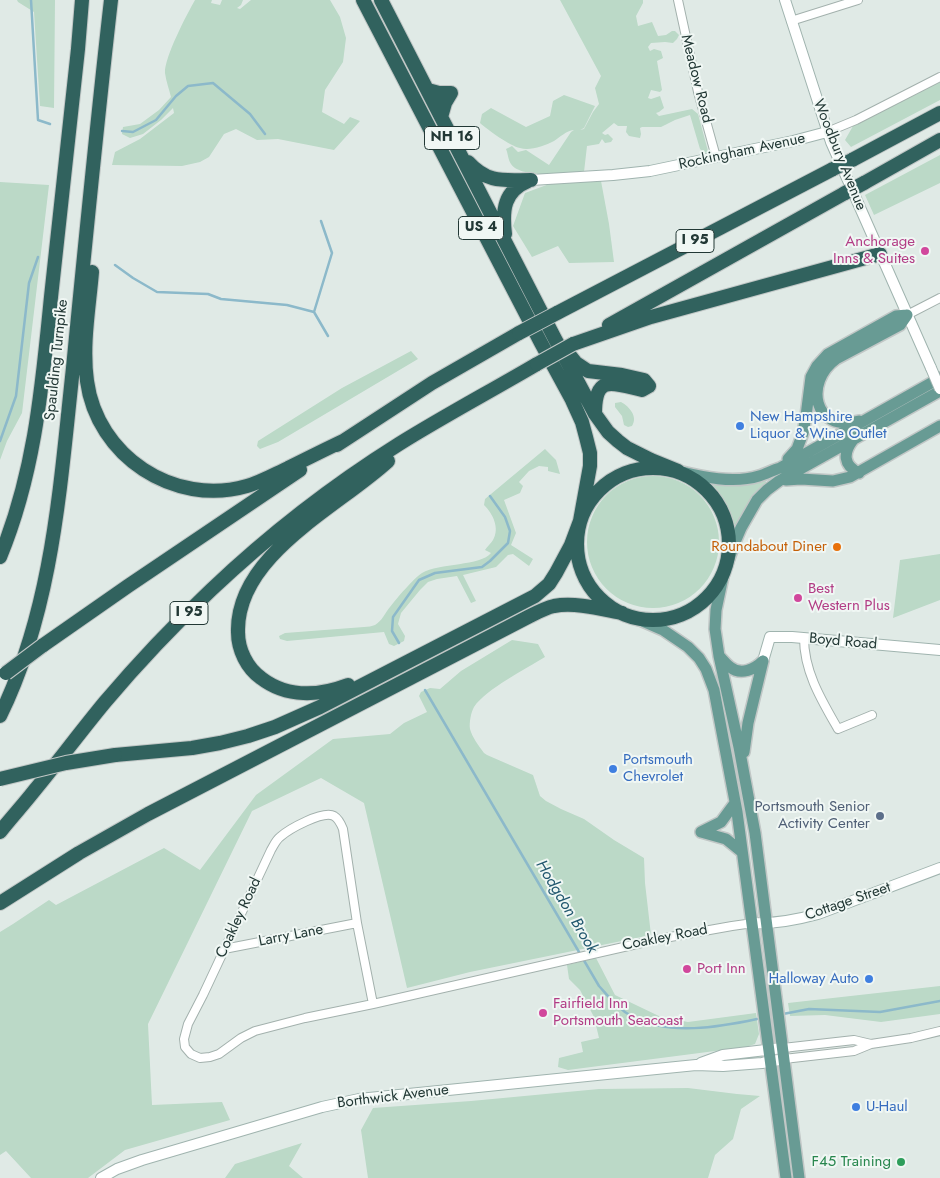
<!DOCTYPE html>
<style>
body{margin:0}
canvas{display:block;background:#e0eae6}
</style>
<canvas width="940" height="1178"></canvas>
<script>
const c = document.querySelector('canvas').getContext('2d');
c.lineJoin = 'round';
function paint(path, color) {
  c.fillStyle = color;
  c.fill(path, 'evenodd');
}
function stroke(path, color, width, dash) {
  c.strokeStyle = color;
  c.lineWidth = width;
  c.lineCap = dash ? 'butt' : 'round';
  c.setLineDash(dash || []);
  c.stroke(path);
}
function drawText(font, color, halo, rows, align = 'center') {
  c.font = font + ' Jost,sans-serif';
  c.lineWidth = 4;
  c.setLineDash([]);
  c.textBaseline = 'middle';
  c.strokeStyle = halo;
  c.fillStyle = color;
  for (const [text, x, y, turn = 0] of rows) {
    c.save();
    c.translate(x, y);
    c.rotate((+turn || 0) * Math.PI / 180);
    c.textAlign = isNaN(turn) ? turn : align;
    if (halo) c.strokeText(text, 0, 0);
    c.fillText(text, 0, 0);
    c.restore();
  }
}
paint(new Path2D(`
 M17,0H55L54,108L40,106L34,12L18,2Z
 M195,0H212L211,3L220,5L222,0H243L241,5L237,8L240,9L251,0H330L340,17L346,38L343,62L325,90L322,112L344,124L350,117L360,121L334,150L278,139L257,140L236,129L224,134L209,157L200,162L182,166L112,165L115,152L140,139L174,113L173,108L161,120L143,134L130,138L122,134L123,127L140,124L159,110L171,97C169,89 166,81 165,73C164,58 187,14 195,0Z
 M560,0H643V3L636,16L638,26L652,22L658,36L666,35L672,31H675L679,35L677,39L673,43L665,42L651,43L648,47L650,51L654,49L661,51L663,58L657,61L662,90L660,92L651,90L648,98L651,99L660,96L664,108L659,112L656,113L659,116L692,109L698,114L708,151L707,153L703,152L700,149L690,115L675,120L661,127H642L640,128L641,134L640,138L629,136L626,132L627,126H618L614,123L602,133L605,135L608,134L613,139L611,142L605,143L602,139L599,144L587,146L584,172C567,173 521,179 511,164C508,160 508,153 506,149L512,146L518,152L526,150L549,165L571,132L574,130C566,131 560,137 554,141C544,146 530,151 520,148C510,146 488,130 480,123L482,114L491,108L526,127L550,116L553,101L564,95L595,106L584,128L580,130L584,129L593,112L599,104L595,88L601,76Z
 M940,82V100L851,147L845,140L853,126Z
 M940,155V183L874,215L865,195Z
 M601,181L609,224L614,262L569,263L558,246L532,257L513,226L525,193L552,183Z
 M0,182L49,185L22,413L7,441L0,460Z
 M411,351L418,359L278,442L260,449L257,446L258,441L342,388Z
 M621,402C630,407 638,417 632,426L628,427L624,425L622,416L615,407V403Z
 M545,449L556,460L560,474L548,471V467L539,466L529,471L519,482L523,486L520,493L504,500L516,533L511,545L533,559L529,566L513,554L508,555L496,567L463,575L476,601L471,603L457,576L437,579L428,582L420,590L401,613L398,624L405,636L404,641L394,646L389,644L384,632L287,641L280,639L279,636L285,633L364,627C368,627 372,626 375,625C382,621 385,613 390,607C397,598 413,579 422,573C439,563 481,566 491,553L485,550C487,547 491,543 493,540C500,528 493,514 484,505L485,499Z
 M587 542a66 66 0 1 1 132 0a66 66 0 1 1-132 0Z
 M765,480L767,484L739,523L736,525L734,524L725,502L712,484C730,484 747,485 765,480Z
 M940,554V600L893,618L900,560Z
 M512,640L538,644L545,657C526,669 486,689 474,707C471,712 469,723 470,729C472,737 479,746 484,753L487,755L533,775L540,796L546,801L561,809L584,819L614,840L644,858L645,883L651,935L470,972L407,988L364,803L321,778L252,811L148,1024L152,1105L222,1102L230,1120L125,1150L88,1178H31L6,1151L0,1155V932L13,924L49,900L56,905L164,848L200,870L256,795L333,739L390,734L404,723L427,712L419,696L421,692L430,688L440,689L461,671Z
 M596,958L615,995L661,1017L688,1022L756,1013L759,1034L755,1044L746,1047L568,1070L558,1067L559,1058L583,1052L581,1042L599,1038L594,1017L580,990L569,979L567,965Z
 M940,986V1014L881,1022L825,1015L790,1016L788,1003Z
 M688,1088L737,1094L760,1096L741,1109L733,1139L715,1155L708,1178H368L361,1130L373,1108L471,1101L599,1089Z
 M302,1143L289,1166L303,1178H225L235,1164Z`), '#bbd9c7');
stroke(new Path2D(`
 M31,0L38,120L50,124
 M122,131L133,132L156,120L176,96L188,86L213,83L250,114L265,134
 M321,221L332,253L314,312L328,336
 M115,265L133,278L157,292L208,294L221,299L287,305L314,312
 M0,441L16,396L29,283L38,257
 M399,643L392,631L393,617L419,580L435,573L482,567L490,561L508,543L510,531L505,517L490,496
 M425,690L599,986C609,997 619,1010 633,1017C668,1036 720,1027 757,1019
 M783,1014L809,1009L880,1012L940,1001`), '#8cb9ca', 2.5);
const street = new Path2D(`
 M678,0L698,92L716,157
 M791,21L858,0
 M827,132L856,120L940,77
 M907,315L940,298
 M804,638C804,672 822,701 838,729L872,715
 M224,949L357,923
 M373,1004L357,923L343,829C341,824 339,819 334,816C323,810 289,829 280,837C276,840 274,845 271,850L203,995L188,1024L184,1039L185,1047L191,1054L200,1058L210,1057L219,1054L241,1038L255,1031L305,1018L373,1004L659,939L732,926L753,923
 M783,1048L854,1040L871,1044
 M784,1059L854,1051L871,1044L911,1038L940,1031`);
const secondary = new Path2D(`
 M785,0L831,142L931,368
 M531,180L613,175L650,171L793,141L827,132
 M763,661L770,637H792L940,650
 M753,923C775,924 796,920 818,914L940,868
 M701,1063L723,1055L783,1048
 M101,1178L117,1169L142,1160L322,1107L359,1099L696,1065L723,1066L762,1063L784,1059`);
const primary = new Path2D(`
 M859,421C813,433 804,382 836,359L900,325L907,315
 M853,440C843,453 843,465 859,473
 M788,459L797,449L803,433L806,416L811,377L817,366L828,354L896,316L907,315
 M678,471C703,477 733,484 759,476C766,474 773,470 780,468L940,378
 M786,480L801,479L833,481L850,477L940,426
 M631,616L663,630L688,647L699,658L706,669L714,690L737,812L786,1178
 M719,656C722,659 726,664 730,667C741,676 755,669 763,661
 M744,752L748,723L763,661
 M701,832L726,839L742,852
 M701,832L721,822L735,803
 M799,1178L779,1021L755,833L739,747L719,656L715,629L716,610L724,572L735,542L741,528L757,500L767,490L779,481L940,391`);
const highway = new Path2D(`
 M381,0L554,337L595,414L608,432L618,441L627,448L651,460L678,471
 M428,90L439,93H451L445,103L441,117
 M852,160L940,113
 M468,162C488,184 504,180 531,180
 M864,183L940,140
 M505,234C502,210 504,191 528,181
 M92,272C89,308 82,345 87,381C97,456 174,507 247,486C261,482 275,474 288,468C306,459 324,450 343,441
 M557,313L833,169
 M609,325L845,193
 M573,344L651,317L880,254
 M568,353L576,363L588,371L622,375L644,380L649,386L642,390C612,383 595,374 595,414
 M337,445L432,383L519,333
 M577 544a76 76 0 1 1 152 0a76 76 0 1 1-152 0Z
 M0,557C35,472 42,387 51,297C60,215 69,132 78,49L82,0
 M42,646L128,586L300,470
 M348,685C319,696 287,698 261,678C247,668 238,650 238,632C236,555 338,507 388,461
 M0,716C53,608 60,486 73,368C85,245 97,122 111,0
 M115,755L192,748L220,743L248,736L275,727L320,707L535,596L549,584L556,573L571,545L580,521L590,466V453L586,437L582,422L572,400L541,343L363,0
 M0,832C11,818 23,805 34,791C58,762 81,731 105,702C138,663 174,625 211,590C269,535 332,486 399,444C444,416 491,391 537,364
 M0,903L79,853L148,814L528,617C536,613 545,608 554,606C575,602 601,609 622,613`);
stroke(street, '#a3b1ad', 10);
stroke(secondary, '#a0b4af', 12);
stroke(primary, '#c1c7c6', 14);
stroke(highway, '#c1c7c6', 16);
stroke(street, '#fff', 8);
stroke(secondary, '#fff', 10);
stroke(primary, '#689b94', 11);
stroke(highway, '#31625e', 14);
const secondaryBridge = new Path2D(`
 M931,368L940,389`);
const highwayBridge = new Path2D(`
 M833,169L852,160
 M845,193L864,183
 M519,333L557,313
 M537,364L573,344
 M6,673L42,646
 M0,779L66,763L115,755`);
stroke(secondaryBridge, '#a0b4af', 12, []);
stroke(highwayBridge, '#c1c7c6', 16, []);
stroke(secondaryBridge, '#fff', 10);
stroke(highwayBridge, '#31625e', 14);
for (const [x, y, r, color] of [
 [925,251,5,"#d1479c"],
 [740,426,5,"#3f7fe0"],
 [837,547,5,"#e8710a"],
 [798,598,5,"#d1479c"],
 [613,769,5,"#3f7fe0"],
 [880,816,5,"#5c6f8a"],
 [687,969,5,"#d1479c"],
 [869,979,5,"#3f7fe0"],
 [543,1013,5,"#d1479c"],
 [856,1107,5,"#3f7fe0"],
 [901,1162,5,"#2e9e5b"]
]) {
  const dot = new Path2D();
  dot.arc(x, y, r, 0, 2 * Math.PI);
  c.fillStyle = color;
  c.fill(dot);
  stroke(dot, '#f0f7f4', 2);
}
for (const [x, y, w] of [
 [452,138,55],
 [481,228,45],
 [695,241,38],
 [189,613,38]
]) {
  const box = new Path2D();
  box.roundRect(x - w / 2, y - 11.5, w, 23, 4);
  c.fillStyle = '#f0f7f4';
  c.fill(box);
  stroke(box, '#223835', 1);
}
drawText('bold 14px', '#223835', null, [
 ["NH 16",452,138],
 ["US 4",481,228],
 ["I 95",695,241],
 ["I 95",189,613]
]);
drawText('15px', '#223835', '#f0f7f4', [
 ["Meadow Road",696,79,76],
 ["Rockingham Avenue",742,152,-12],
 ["Woodbury Avenue",839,155,68],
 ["Spaulding Turnpike",57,360,-84],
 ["Boyd Road",843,642,5],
 ["Cottage Street",848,902,-19],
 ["Coakley Road",239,918,-65],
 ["Larry Lane",291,936,-11],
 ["Coakley Road",665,938,-11],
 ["Borthwick Avenue",393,1097,-7]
]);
drawText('15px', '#b23c85', '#f0f7f4', [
 ["Anchorage",915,242,"right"],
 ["Inns & Suites",915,259,"right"],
 ["Best",808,589],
 ["Western Plus",808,606],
 ["Port Inn",697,969],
 ["Fairfield Inn",553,1004],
 ["Portsmouth Seacoast",553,1021]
], 'left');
drawText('15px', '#366cbe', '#f0f7f4', [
 ["New Hampshire",750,417],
 ["Liquor & Wine Outlet",750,434],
 ["Portsmouth",623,760],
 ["Chevrolet",623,777],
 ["Halloway Auto",859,979,"right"],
 ["U-Haul",866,1107]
], 'left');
drawText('15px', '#c56008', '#f0f7f4', [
 ["Roundabout Diner",827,547]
], 'right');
drawText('15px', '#4e5e75', '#f0f7f4', [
 ["Portsmouth Senior",870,807],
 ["Activity Center",870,824]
], 'right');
drawText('15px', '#27864d', '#f0f7f4', [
 ["F45 Training",891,1162]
], 'right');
drawText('italic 16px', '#22586f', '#f0f7f4', [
 ["Hodgdon Brook",566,907,59]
]);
</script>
